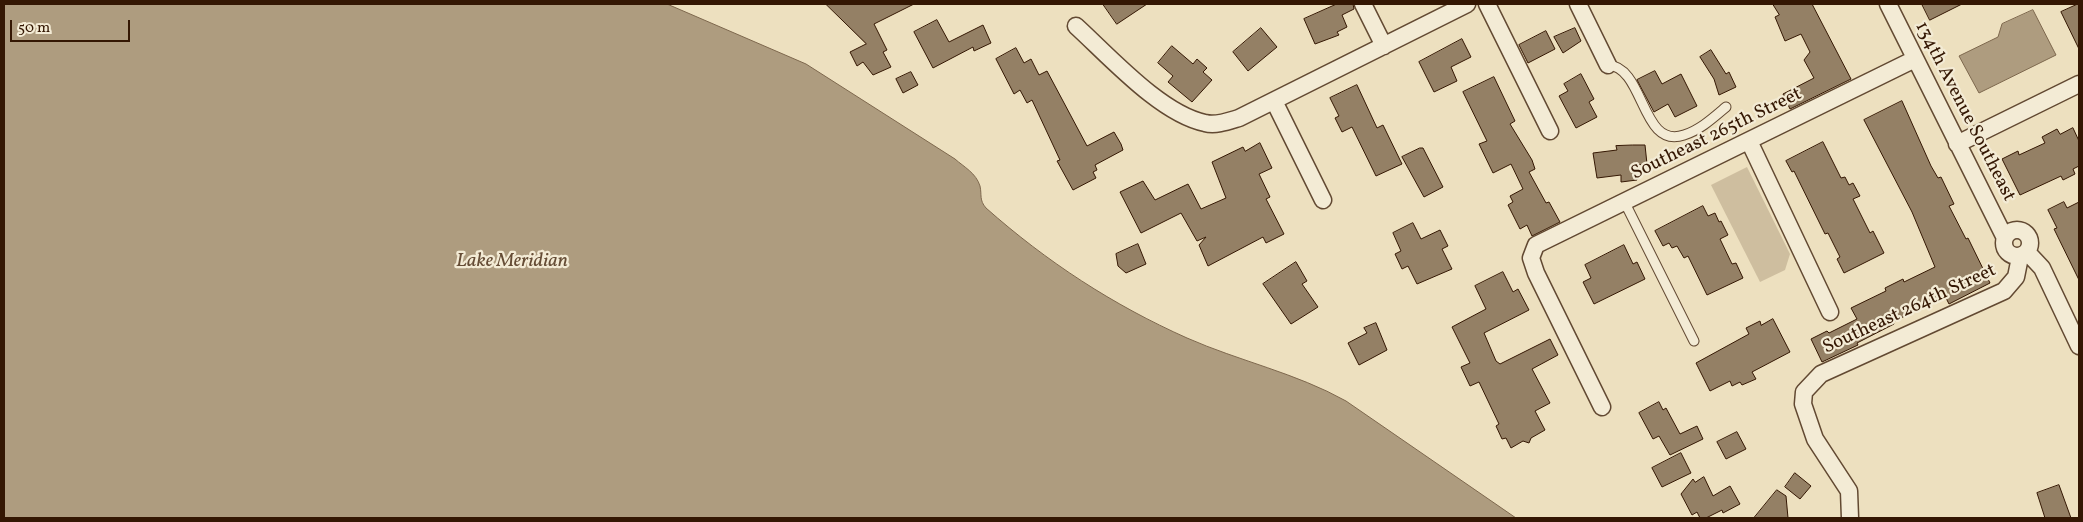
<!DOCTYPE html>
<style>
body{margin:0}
#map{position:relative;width:2083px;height:522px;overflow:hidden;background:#ede0bf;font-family:Vollkorn,serif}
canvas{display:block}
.frame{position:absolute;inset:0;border:5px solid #341703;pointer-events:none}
.scale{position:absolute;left:10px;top:20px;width:120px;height:22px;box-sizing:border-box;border:2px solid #341703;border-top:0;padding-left:6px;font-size:15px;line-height:18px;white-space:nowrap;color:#341703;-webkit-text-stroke:4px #f3ebd5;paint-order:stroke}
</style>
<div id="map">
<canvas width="2083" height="522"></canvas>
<div class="frame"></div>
<div class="scale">50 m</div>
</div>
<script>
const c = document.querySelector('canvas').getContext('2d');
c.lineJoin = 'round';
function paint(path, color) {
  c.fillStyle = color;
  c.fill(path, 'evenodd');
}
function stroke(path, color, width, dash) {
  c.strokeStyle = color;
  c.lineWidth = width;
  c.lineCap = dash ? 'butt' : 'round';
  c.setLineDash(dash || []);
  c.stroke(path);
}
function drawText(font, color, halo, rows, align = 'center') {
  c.font = font + ' Vollkorn,serif';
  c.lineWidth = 4.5;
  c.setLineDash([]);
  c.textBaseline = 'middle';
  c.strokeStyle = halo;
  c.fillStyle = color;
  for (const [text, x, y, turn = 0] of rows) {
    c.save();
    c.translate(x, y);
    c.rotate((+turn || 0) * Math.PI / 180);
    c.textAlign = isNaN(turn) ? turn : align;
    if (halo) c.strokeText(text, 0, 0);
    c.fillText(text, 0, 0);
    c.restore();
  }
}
paint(new Path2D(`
 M1747,167L1790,254L1785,270L1760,282L1711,185Z`), '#cebe9f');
const water = new Path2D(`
 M4,4H667L806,64L955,159C964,167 976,173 980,186C982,195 979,200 986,208C1047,262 1113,305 1187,338C1239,361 1296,373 1346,401L1516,518H4Z
 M2033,10L2056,55L1979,93L1959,56L1998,37L2002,24Z`);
paint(water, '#ae9c7f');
stroke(water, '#7d674d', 1);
const building = new Path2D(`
 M826,4H914L874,24L887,50L883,52L891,67L873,75L863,62L857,66L850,52L866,44Z
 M1103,4H1147L1117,24Z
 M1337,4H1353L1354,9L1342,15L1347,27L1337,32L1339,35L1315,44L1304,19Z
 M1773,4H1812L1851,79L1790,109L1783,94L1814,78L1804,60L1810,52L1801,34L1785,41L1775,17L1779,15Z
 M1922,4H1962L1930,20Z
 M2078,4H2079V49L2061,12Z
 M937,20L949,42L983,25L991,43L974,51L973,47L933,68L914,32Z
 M1261,28L1277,47L1248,71L1233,52Z
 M1575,28L1581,41L1563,53L1554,37Z
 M1546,31L1555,49L1528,63L1519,45Z
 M1462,39L1471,57L1451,67L1457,81L1434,92L1419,62Z
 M1172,46L1193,64L1197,59L1207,68L1203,72L1212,80L1192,102L1168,82L1173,76L1158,63Z
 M1016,48L1024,63L1031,59L1039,75L1047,71L1087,146L1114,132L1121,144L1123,150L1095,165L1097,170L1093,172L1096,178L1073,190L1057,161L1060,160L1032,100L1027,103L1020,90L1014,94L996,59Z
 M1711,50L1726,74L1729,72L1736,87L1719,95L1714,79L1700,57Z
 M1655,71L1662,84L1681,74L1697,106L1675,117L1668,104L1654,112L1637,80Z
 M911,72L918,85L903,93L896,79Z
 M1581,74L1594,99L1589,102L1597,117L1576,128L1559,96L1568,91L1564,84Z
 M1494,77L1515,121L1510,124L1532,160L1535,169L1529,172L1546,203L1549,202L1560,222L1532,236L1527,225L1520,229L1508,205L1513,202L1510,196L1523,189L1511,164L1493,173L1479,144L1487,141L1463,92Z
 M1357,85L1377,128L1383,125L1402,164L1376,176L1352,127L1342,132L1335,118L1339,116L1330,98Z
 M1902,101L1931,166L1938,178L1941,177L1954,204L1949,206L1966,239L1968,238L1990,283L1949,304L1945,296L1893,322L1894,324L1857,343L1858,345L1822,362L1811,339L1827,331L1829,333L1857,319L1851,308L1886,291L1885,288L1903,279L1904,282L1935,267L1912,212L1864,120Z
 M2073,128L2079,141V166L2073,169L2075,174L2063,180L2061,176L2020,195L2002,159L2018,151L2019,155L2045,143L2042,137L2057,129L2060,134Z
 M1823,142L1841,178L1845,177L1849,185L1853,183L1860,196L1853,199L1870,233L1873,231L1884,253L1844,273L1837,259L1840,257L1828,233L1825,234L1794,171L1792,172L1786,161Z
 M1260,143L1272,168L1259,174L1270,197L1266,199L1284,234L1266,243L1263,237L1208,266L1199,245L1206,237L1197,241L1181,213L1141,233L1120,192L1143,181L1155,200L1188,184L1201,209L1226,198L1212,162L1243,147L1245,151Z
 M1633,145H1645L1647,164L1636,165L1637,180L1621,182V175L1597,178L1593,153L1617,150L1616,146Z
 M1420,148H1423L1443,187L1424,197L1402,157Z
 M2064,202L2067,208L2079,202V280L2054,229L2057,228L2048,210Z
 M1703,206L1708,216L1715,213L1719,222L1721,221L1728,235L1720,239L1732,264L1736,263L1743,278L1707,295L1688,256L1684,258L1677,246L1672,248L1669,243L1663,246L1655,231Z
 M1413,223L1421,239L1440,230L1448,246L1442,249L1452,269L1417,284L1408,266L1402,269L1395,254L1401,251L1393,233Z
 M1138,244L1146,264L1126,273L1118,266L1116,254Z
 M1624,245L1633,264L1637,262L1645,279L1594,304L1583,282L1591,278L1585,265Z
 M1296,262L1307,281L1302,284L1318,307L1291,324L1263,284Z
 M1503,272L1513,292L1518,289L1529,310L1484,333L1496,361L1500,364L1550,339L1558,355L1532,369L1550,403L1535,411L1545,430L1531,438L1529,443L1523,441L1511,448L1506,438L1502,439L1496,426L1499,424L1479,382L1470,386L1461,367L1470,363L1452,327L1486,309L1475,286Z
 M1773,319L1790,352L1752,372L1756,379L1742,385L1740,382L1732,386L1730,381L1710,391L1696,363L1749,334L1746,328L1760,321L1761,325Z
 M1376,323L1387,350L1359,365L1348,343L1367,333L1364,328Z
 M1659,402L1663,410L1666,408L1680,434L1697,426L1703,439L1670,455L1659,436L1653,439L1639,413Z
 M1737,432L1746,449L1726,459L1717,442Z
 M1681,453L1691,473L1662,487L1652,468Z
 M1795,473L1811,486L1800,499L1785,487Z
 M1704,477L1713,496L1730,486L1740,504L1723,513L1722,510L1706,518H1700L1697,512L1692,515L1681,494L1693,479L1695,482Z
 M2059,485L2071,518H2045L2037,493Z
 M1777,490L1786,496L1788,518H1754Z`);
paint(building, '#948065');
stroke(building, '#341703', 1);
const service = new Path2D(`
 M1608,65C1645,67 1641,150 1684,135C1700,130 1713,118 1726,107
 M1625,203L1694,341`);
const minor = new Path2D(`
 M1363,4L1384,46
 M1487,4L1550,131
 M1578,4L1608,65
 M1888,4L2005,238
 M1076,26C1110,57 1161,114 1205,123C1216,126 1229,121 1239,118L1467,4
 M1274,101L1323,200
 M1749,141L1830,312
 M1957,144L2079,84
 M2004 243a13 13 0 1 1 26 0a13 13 0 1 1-26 0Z
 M2027,252L2042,268L2079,346
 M1602,407L1536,273L1531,258L1536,245L1915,59
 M1850,518L1849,491L1815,439L1803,404L1804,392L1821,374L2004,291L2016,277L2020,257`);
stroke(service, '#624932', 11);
stroke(minor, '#624932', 19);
stroke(service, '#f3ebd5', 9);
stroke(minor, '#f3ebd5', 16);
drawText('19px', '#341703', '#f3ebd5', [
 ["134th Avenue Southeast",1964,112,63],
 ["Southeast 265th Street",1717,135,-26],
 ["Southeast 264th Street",1910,310,-25]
]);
drawText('italic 20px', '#654c35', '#f3ebd5', [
 ["Lake Meridian",512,262]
]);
</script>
